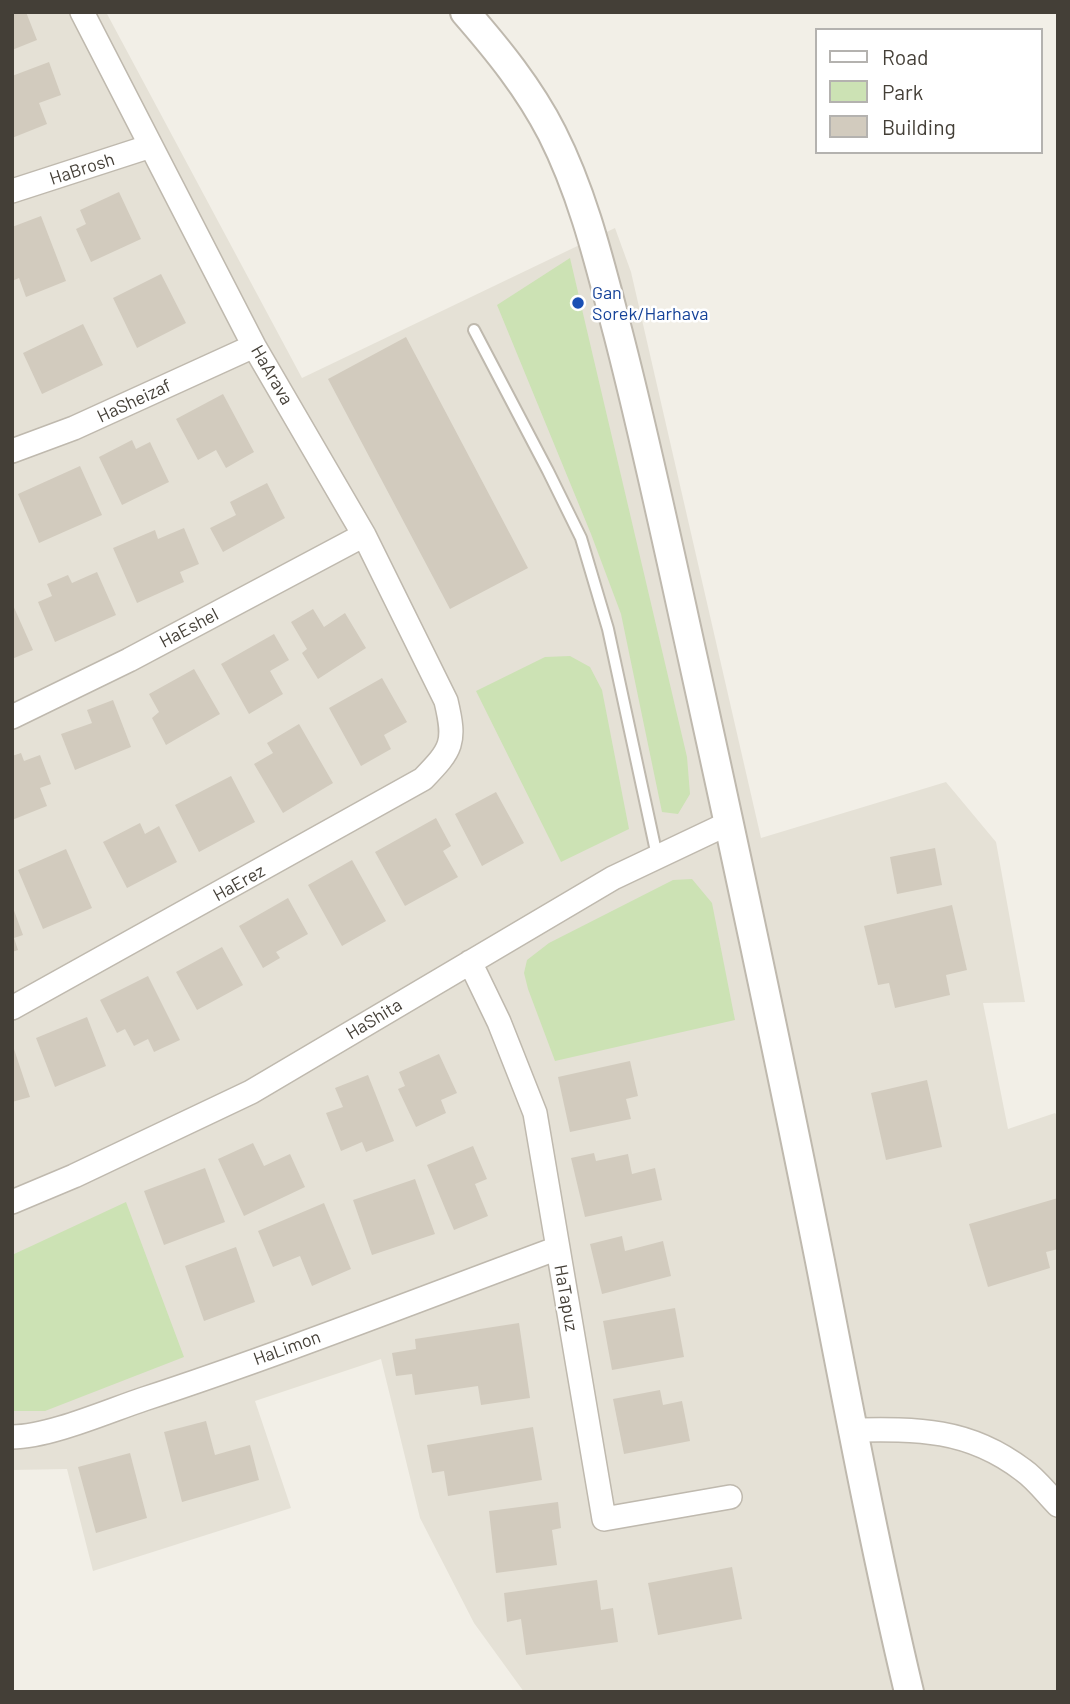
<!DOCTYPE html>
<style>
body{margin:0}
#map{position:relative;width:1070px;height:1704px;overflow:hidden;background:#f2efe7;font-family:Barlow,sans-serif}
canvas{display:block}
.frame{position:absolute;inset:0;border:14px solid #443f37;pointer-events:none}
.legend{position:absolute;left:815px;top:28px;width:228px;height:126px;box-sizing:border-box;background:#fff;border:2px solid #b4b2af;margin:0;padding:9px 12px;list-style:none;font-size:21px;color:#443f37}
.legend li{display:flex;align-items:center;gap:14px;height:35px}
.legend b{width:35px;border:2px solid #b4b2af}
</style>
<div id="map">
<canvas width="1070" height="1704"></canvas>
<div class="frame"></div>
<ul class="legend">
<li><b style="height:9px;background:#fff"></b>Road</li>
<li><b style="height:19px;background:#cce2b4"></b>Park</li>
<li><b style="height:19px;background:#d2cbbe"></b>Building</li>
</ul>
</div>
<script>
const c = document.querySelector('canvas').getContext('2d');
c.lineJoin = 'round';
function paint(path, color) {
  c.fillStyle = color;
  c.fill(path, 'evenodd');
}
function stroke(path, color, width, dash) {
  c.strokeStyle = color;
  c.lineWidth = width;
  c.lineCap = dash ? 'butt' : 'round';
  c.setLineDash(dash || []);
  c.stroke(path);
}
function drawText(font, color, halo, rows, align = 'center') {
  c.font = font + ' Barlow,sans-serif';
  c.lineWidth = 5;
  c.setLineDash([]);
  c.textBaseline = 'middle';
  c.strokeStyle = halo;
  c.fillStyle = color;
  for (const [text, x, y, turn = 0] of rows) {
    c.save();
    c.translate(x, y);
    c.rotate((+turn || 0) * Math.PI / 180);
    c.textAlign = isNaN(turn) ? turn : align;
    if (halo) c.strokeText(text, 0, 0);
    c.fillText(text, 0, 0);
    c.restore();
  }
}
paint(new Path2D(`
 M12,12H106L302,378L615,228L631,272L761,838L946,782L996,842L1025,1002L983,1003L1008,1129L1055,1113L1058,1117V1692H524L474,1623L420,1518L381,1359L255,1401L291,1508L93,1571L67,1469L12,1470Z`), '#e5e1d6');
paint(new Path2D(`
 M570,258L687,757L690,794L678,814L662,812L621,614L591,534L497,305Z
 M570,656L590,667L602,690L629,829L561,862L476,691L545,657Z
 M692,879L712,903L735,1020L555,1061L528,989L524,973L527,960L549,943L673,880Z
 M126,1202L184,1357L45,1411H12V1255Z`), '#cce2b4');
paint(new Path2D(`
 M12,12H26L37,40L12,50Z
 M49,62L61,95L39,103L47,124L12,138V76Z
 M119,192L141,239L91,262L76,229L86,224L80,210Z
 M41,216L66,281L26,297L19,278L12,281V227Z
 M161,274L186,323L137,348L113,298Z
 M83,324L103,365L42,394L23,353Z
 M406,337L528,568L450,609L328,379Z
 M223,394L254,452L226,468L216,450L198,460L176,419Z
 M132,440L136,449L150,442L169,482L122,505L99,457Z
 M80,466L102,515L39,543L18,494Z
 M267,483L285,518L223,552L210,528L236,515L230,502Z
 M184,528L199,564L180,572L184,582L137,603L113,548L155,530L158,539Z
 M97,572L116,615L55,642L38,602L52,596L47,584L68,575L72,583Z
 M12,603L33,650L12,659Z
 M313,609L324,627L345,613L366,648L318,679L302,653L307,649L291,622Z
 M274,634L289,660L270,671L283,694L249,714L221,664Z
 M194,669L220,714L166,745L152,718L159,712L149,694Z
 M382,678L407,722L384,735L391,749L361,766L329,708Z
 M113,700L131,747L75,770L61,734L92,723L87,710Z
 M299,724L333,783L283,813L254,764L273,753L267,743Z
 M21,753L24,761L40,755L51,784L40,788L47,806L12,820V756Z
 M231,776L255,822L199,852L175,805Z
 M496,792L524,843L482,866L455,814Z
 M436,818L451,846L443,851L458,877L405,906L375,852Z
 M140,823L145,834L159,826L177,862L127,888L103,842Z
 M935,848L942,885L897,894L890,857Z
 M66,849L92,908L43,929L18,870Z
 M352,860L386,921L342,946L308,885Z
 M288,898L308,934L276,952L280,958L263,968L239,926Z
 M12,905L23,935L14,938L18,950L12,952Z
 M952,905L967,970L946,975L950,995L895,1008L889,983L878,985L864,926Z
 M222,947L243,985L197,1010L176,972Z
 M148,976L180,1040L154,1052L148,1039L134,1046L125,1029L117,1033L100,1000Z
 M87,1017L106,1066L55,1087L36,1038Z
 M12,1043L30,1097L12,1102Z
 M439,1054L457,1093L441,1100L446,1113L416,1127L398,1089L405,1086L399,1072Z
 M630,1061L638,1096L626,1099L631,1119L570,1132L558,1077Z
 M368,1075L394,1141L366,1152L362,1142L341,1151L326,1113L343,1107L335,1088Z
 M927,1080L942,1147L886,1160L871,1093Z
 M253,1143L264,1166L290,1154L305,1187L244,1216L218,1159Z
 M473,1146L487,1179L475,1184L488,1216L454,1230L427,1165Z
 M594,1153L596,1161L628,1154L632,1174L655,1168L662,1200L585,1217L571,1158Z
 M205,1168L225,1222L164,1245L144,1191Z
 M415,1179L435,1234L372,1255L353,1200Z
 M1058,1198V1249L1046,1252L1050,1268L988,1287L969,1224Z
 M324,1203L351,1269L312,1286L300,1256L273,1267L258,1231Z
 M622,1236L625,1251L663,1241L671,1276L602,1294L590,1244Z
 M236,1247L255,1302L204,1321L185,1266Z
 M675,1308L684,1357L612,1370L603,1321Z
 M519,1323L530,1398L481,1405L478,1386L415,1395L412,1374L396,1376L392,1353L416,1349L415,1339Z
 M660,1390L663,1405L682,1401L690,1441L624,1454L613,1399Z
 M206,1421L215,1455L250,1445L259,1480L182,1502L164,1432Z
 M533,1427L542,1480L448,1496L444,1471L432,1473L427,1445Z
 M130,1453L147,1518L96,1533L78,1467Z
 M558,1502L561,1528L552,1530L557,1565L496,1573L489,1511Z
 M732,1567L742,1619L658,1635L648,1583Z
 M597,1580L601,1610L613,1608L618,1642L526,1655L521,1619L507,1622L504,1593Z`), '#d2cbbe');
const service = new Path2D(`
 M474,330L548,471L581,538L608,629L657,856`);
const minor = new Path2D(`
 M12,191L151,146
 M12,451L74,428L254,346
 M12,717L129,660L364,535
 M470,962L499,1022L535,1113L604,1519L730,1497
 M12,1008L423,779C452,749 456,743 446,701L364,535L254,346L82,12
 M12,1202L74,1176L251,1092L613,878L729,823
 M851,1430C917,1429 968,1428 1023,1470C1036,1479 1047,1494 1058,1505
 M12,1437C49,1437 108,1411 144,1399C284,1353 420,1299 558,1248`);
const tertiary = new Path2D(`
 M465,12C498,50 529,88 552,133C584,196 600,265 618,333C646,441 669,550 693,659C737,859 780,1060 820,1261C848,1405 875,1549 909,1692`);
stroke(service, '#bfb9ae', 14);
stroke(minor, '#bfb9ae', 26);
stroke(tertiary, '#bfb9ae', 32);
stroke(service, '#fff', 10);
stroke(minor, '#fff', 23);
stroke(tertiary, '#fff', 28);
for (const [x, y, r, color] of [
 [578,303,7,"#1a4fb4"]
]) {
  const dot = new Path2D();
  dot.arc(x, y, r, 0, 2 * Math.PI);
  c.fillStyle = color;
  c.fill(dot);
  stroke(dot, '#fff', 2.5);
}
drawText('18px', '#443f37', '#fff', [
 ["HaBrosh",82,169,-18],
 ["HaArava",272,375,60],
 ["HaSheizaf",134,401,-25],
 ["HaEshel",189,628,-28],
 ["HaErez",239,883,-29],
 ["HaShita",374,1019,-31],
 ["HaTapuz",566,1298,80],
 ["HaLimon",287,1348,-20]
]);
drawText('18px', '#164399', '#fff', [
 ["Gan",592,293],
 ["Sorek/Harhava",592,314]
], 'left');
</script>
